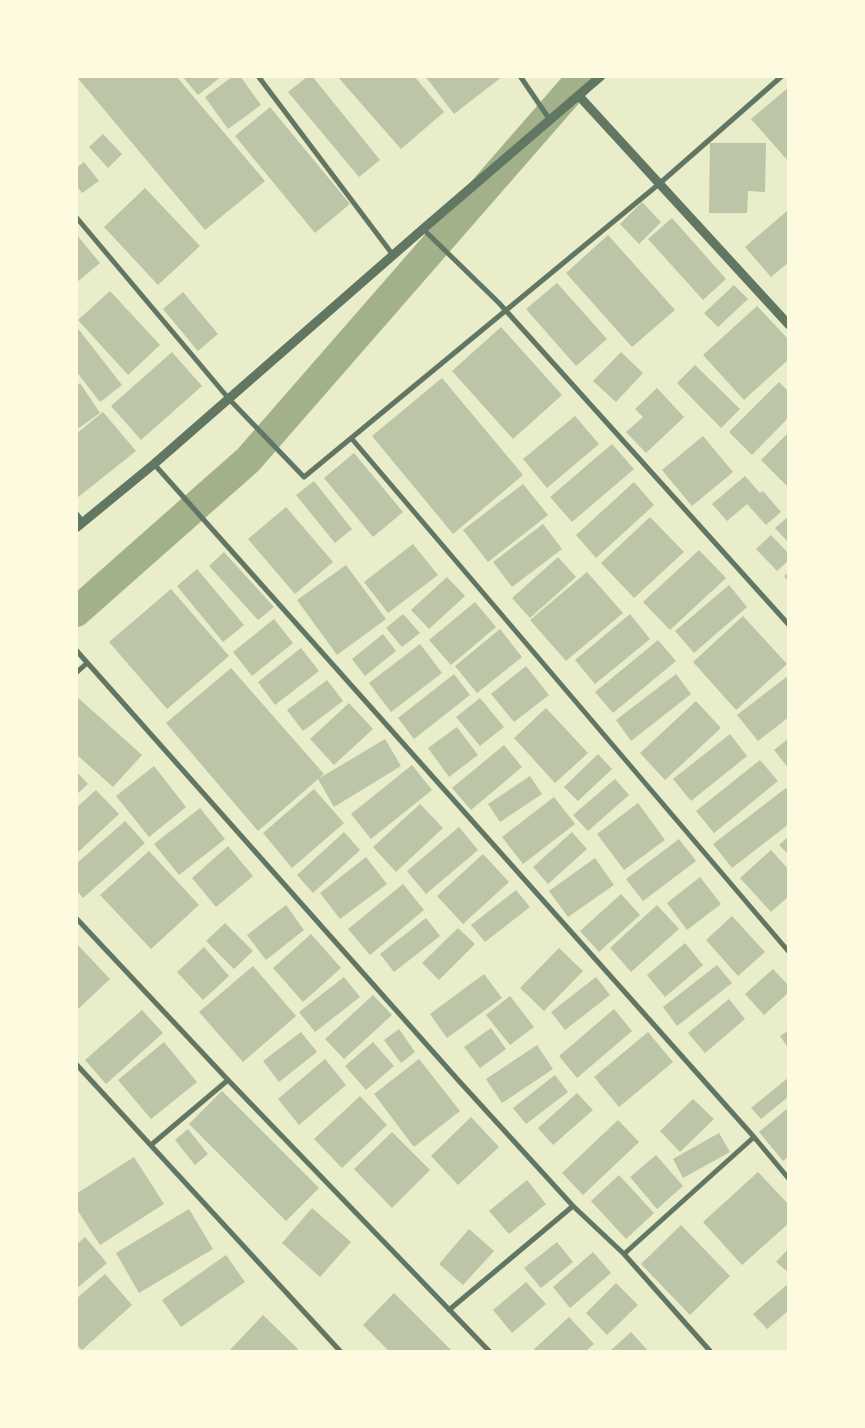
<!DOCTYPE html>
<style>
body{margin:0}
#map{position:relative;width:865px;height:1428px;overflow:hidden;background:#e9edc9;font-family:"DejaVu Sans",sans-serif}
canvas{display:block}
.frame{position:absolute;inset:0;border:78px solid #fefae0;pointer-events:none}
</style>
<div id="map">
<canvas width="865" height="1428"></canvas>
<div class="frame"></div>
</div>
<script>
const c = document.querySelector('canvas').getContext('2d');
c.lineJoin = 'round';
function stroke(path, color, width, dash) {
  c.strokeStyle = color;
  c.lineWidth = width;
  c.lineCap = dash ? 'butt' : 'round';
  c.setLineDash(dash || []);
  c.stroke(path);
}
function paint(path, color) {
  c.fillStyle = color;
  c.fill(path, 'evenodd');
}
stroke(new Path2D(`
 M76,612L248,460L583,76`), '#a3b18a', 30);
paint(new Path2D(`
 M76,76H176L265,181L205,230Z
 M182,76H222L198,95Z
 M233,76H240L261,105L228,129L205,97Z
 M308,76H312L380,160L359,177L288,92Z
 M337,76H414L444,112L401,149Z
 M425,76H503L454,114Z
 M789,87V162L751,119Z
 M270,107L350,204L315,233L235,136Z
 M103,134L122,154L108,168L89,147Z
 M710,143H766L765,192L748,191L747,213H709Z
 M84,162L99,181L82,193L76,185V168Z
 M145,188L200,246L158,285L104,227Z
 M642,202L661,222L639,244L620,224Z
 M787,211L789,213V262L771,277L745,247Z
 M672,218L726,279L703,300L648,239Z
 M76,234L100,263L76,283Z
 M608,235L675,310L632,347L566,273Z
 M557,283L607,339L576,366L526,309Z
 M734,285L748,299L718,327L704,313Z
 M110,291L160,345L128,375L78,320Z
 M183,292L218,334L198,351L163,309Z
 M757,306L789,340V359L744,400L703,355Z
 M76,326L122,385L100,402L76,371Z
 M501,327L562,395L513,439L452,371Z
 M172,352L202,386L141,440L111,406Z
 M621,352L643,373L616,402L593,381Z
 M695,365L740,409L721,428L677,383Z
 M442,378L523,475L453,534L372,436Z
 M779,382L789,392V417L752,455L729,432Z
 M80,383L100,413L76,430V386Z
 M657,388L684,417L646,453L626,432L643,417L635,409Z
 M103,412L136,451L77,498L76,434Z
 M575,416L599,444L547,488L523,459Z
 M789,432V486L788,487L761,460Z
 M703,436L733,472L692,506L662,470Z
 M612,444L634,469L572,522L550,497Z
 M354,453L403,512L373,537L324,478Z
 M745,476L760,493L763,491L781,512L766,525L747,504L727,521L712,504Z
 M314,481L352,529L335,543L296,495Z
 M634,482L654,505L596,558L576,535Z
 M523,484L548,515L488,562L463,530Z
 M286,507L333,562L295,594L248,539Z
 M789,516V543L775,528Z
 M650,517L684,552L634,598L601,563Z
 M543,524L562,549L512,587L493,562Z
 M771,535L789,554V560L777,571L756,549Z
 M413,544L438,575L388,613L364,582Z
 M699,550L726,578L670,630L643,602Z
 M224,552L274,607L258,620L209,566Z
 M558,557L576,577L530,618L512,598Z
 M346,565L386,619L337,655L297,600Z
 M197,569L244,625L223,642L177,586Z
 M587,572L623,613L566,661L530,620Z
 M789,572V582L784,576Z
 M447,577L465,596L429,629L411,610Z
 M729,585L747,607L694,653L675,631Z
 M171,589L229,656L167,709L109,642Z
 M475,602L496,627L451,665L429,640Z
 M403,614L420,633L402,647L386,628Z
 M630,614L650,639L595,684L575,660Z
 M743,616L787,664L736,710L693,662Z
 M274,619L293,643L252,676L233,652Z
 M500,629L522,657L477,693L455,666Z
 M383,634L396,651L365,676L352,659Z
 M658,640L676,661L613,713L595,692Z
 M420,644L442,673L391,712L369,683Z
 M301,648L319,671L275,705L258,682Z
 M526,666L549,695L514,722L491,694Z
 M231,668L324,774L258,831L166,723Z
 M454,674L470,695L414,739L398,718Z
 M676,674L691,694L631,741L616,720Z
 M789,675V717L758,741L737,715Z
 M327,680L343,701L303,731L287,710Z
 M76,696L142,755L113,787L76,754Z
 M480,698L504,727L480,746L456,717Z
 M696,701L721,728L665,780L640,753Z
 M349,703L373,729L334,765L310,739Z
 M546,708L588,753L555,783L514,738Z
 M457,727L478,755L449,777L428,748Z
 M730,734L747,756L691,801L673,779Z
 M789,738V769L774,750Z
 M385,739L401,766L334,807L318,779Z
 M504,745L522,767L471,810L452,788Z
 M598,754L612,769L578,801L564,787Z
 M760,760L778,781L714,833L696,811Z
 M412,765L432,790L371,839L351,814Z
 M154,766L186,807L149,837L116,796Z
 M76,771L88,784L76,795Z
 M530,776L542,794L500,822L488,804Z
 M615,779L629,795L588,831L573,815Z
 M786,788L789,792V824L732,868L713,844Z
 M314,789L344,823L292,868L263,833Z
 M96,790L119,814L76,854V808Z
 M554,797L575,824L523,864L502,837Z
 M638,803L665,840L624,870L597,834Z
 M420,804L443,828L396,872L373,847Z
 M200,808L225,839L179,875L154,844Z
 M125,821L145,843L83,898L76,890V864Z
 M459,827L478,850L426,894L407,871Z
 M344,832L360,850L313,893L297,875Z
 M572,832L587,849L548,884L533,867Z
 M789,836V855L779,845Z
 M679,839L696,861L643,901L626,879Z
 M228,846L253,876L216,907L192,878Z
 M771,850L789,870V896L771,912L740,878Z
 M149,851L199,905L151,949L100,895Z
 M483,854L509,882L463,924L437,896Z
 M366,857L387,884L340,919L320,893Z
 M595,858L614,885L568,917L549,891Z
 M700,877L721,904L687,930L667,903Z
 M403,884L424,910L370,955L348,929Z
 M516,890L530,907L485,942L471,925Z
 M621,894L640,915L599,952L580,931Z
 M286,905L304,930L266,960L247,935Z
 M657,905L679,929L631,972L610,948Z
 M732,916L765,952L738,976L706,940Z
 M426,918L440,936L394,972L380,954Z
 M225,923L253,951L234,969L206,941Z
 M458,928L475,944L439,980L422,963Z
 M311,934L341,968L303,1002L273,968Z
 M76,943L110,979L76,1011Z
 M685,943L703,965L665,997L647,975Z
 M204,947L229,976L203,1000L177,972Z
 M559,948L583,971L544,1011L520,988Z
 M717,965L732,983L677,1026L663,1007Z
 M253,966L296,1016L243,1062L199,1012Z
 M773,969L789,986V992L764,1015L745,994Z
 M484,974L502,998L447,1038L430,1014Z
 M344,977L360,997L315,1032L299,1012Z
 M596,977L610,995L565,1030L551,1012Z
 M373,995L392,1015L344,1059L325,1039Z
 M510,996L534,1027L510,1045L486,1015Z
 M729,999L745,1019L705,1053L688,1033Z
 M614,1009L632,1031L577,1078L559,1056Z
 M142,1010L163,1033L106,1084L85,1060Z
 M491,1028L506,1049L480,1068L464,1047Z
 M399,1029L415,1052L401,1063L384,1040Z
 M789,1030V1049L780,1036Z
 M301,1032L317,1052L279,1082L263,1061Z
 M648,1032L673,1062L619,1107L594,1077Z
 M164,1042L197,1082L151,1119L118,1080Z
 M373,1042L394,1066L366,1090L345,1066Z
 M537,1045L553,1069L502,1103L486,1079Z
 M325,1059L346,1085L299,1125L278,1099Z
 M419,1059L460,1111L414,1147L374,1094Z
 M555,1075L568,1092L526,1124L513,1108Z
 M789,1077V1096L761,1119L751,1108Z
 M222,1091L319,1188L286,1221L189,1124Z
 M577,1093L593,1110L553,1145L538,1128Z
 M360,1096L387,1125L342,1168L314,1139Z
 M693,1099L714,1119L680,1152L660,1131Z
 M789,1107V1156L783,1161L759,1132Z
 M471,1117L499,1147L458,1185L431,1156Z
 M618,1120L639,1142L583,1195L562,1173Z
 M188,1129L208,1154L195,1165L175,1140Z
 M392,1132L430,1170L392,1208L354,1169Z
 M719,1133L730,1152L683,1178L673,1159Z
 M656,1155L683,1186L657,1209L630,1177Z
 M134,1157L164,1204L100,1245L76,1208V1194Z
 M758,1172L789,1205V1223L742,1265L703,1222Z
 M619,1175L654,1213L626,1239L591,1201Z
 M527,1180L546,1204L509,1234L489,1211Z
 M312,1208L351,1242L320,1277L282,1243Z
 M189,1209L213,1249L139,1293L116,1253Z
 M681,1225L730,1276L690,1315L641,1264Z
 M469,1229L494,1251L463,1285L439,1264Z
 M85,1237L107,1263L76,1289V1245Z
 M557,1242L573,1262L541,1288L524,1268Z
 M789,1248V1273L776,1262Z
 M593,1252L611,1273L570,1308L553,1287Z
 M226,1255L245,1282L181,1327L162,1300Z
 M105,1274L132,1305L82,1350L76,1344V1299Z
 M526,1282L546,1304L512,1333L493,1310Z
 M616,1283L638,1305L607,1335L586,1313Z
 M789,1283V1310L767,1329L753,1314Z
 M394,1293L453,1352H390L363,1325Z
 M263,1315L298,1349L296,1352H228Z
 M569,1317L594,1344L585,1352H531Z
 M631,1332L649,1352H609Z`), '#bcc5a7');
stroke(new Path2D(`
 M258,76L393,255
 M520,76L550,120
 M76,217L229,399L304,477L659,184L782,76
 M423,229L499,303L789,625
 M352,439L789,952
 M154,464C355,688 554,913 754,1137L789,1179
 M76,513L83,522
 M76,650L459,1081L573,1206L624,1254L711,1352
 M76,673L87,663
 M76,918L228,1080L490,1352
 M76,1064L341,1352
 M151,1145L228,1080
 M624,1254L754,1137
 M449,1310L573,1206`), '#617663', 5);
stroke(new Path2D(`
 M579,96L789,325
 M76,528L154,464L423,229L601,76`), '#617663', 9);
</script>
